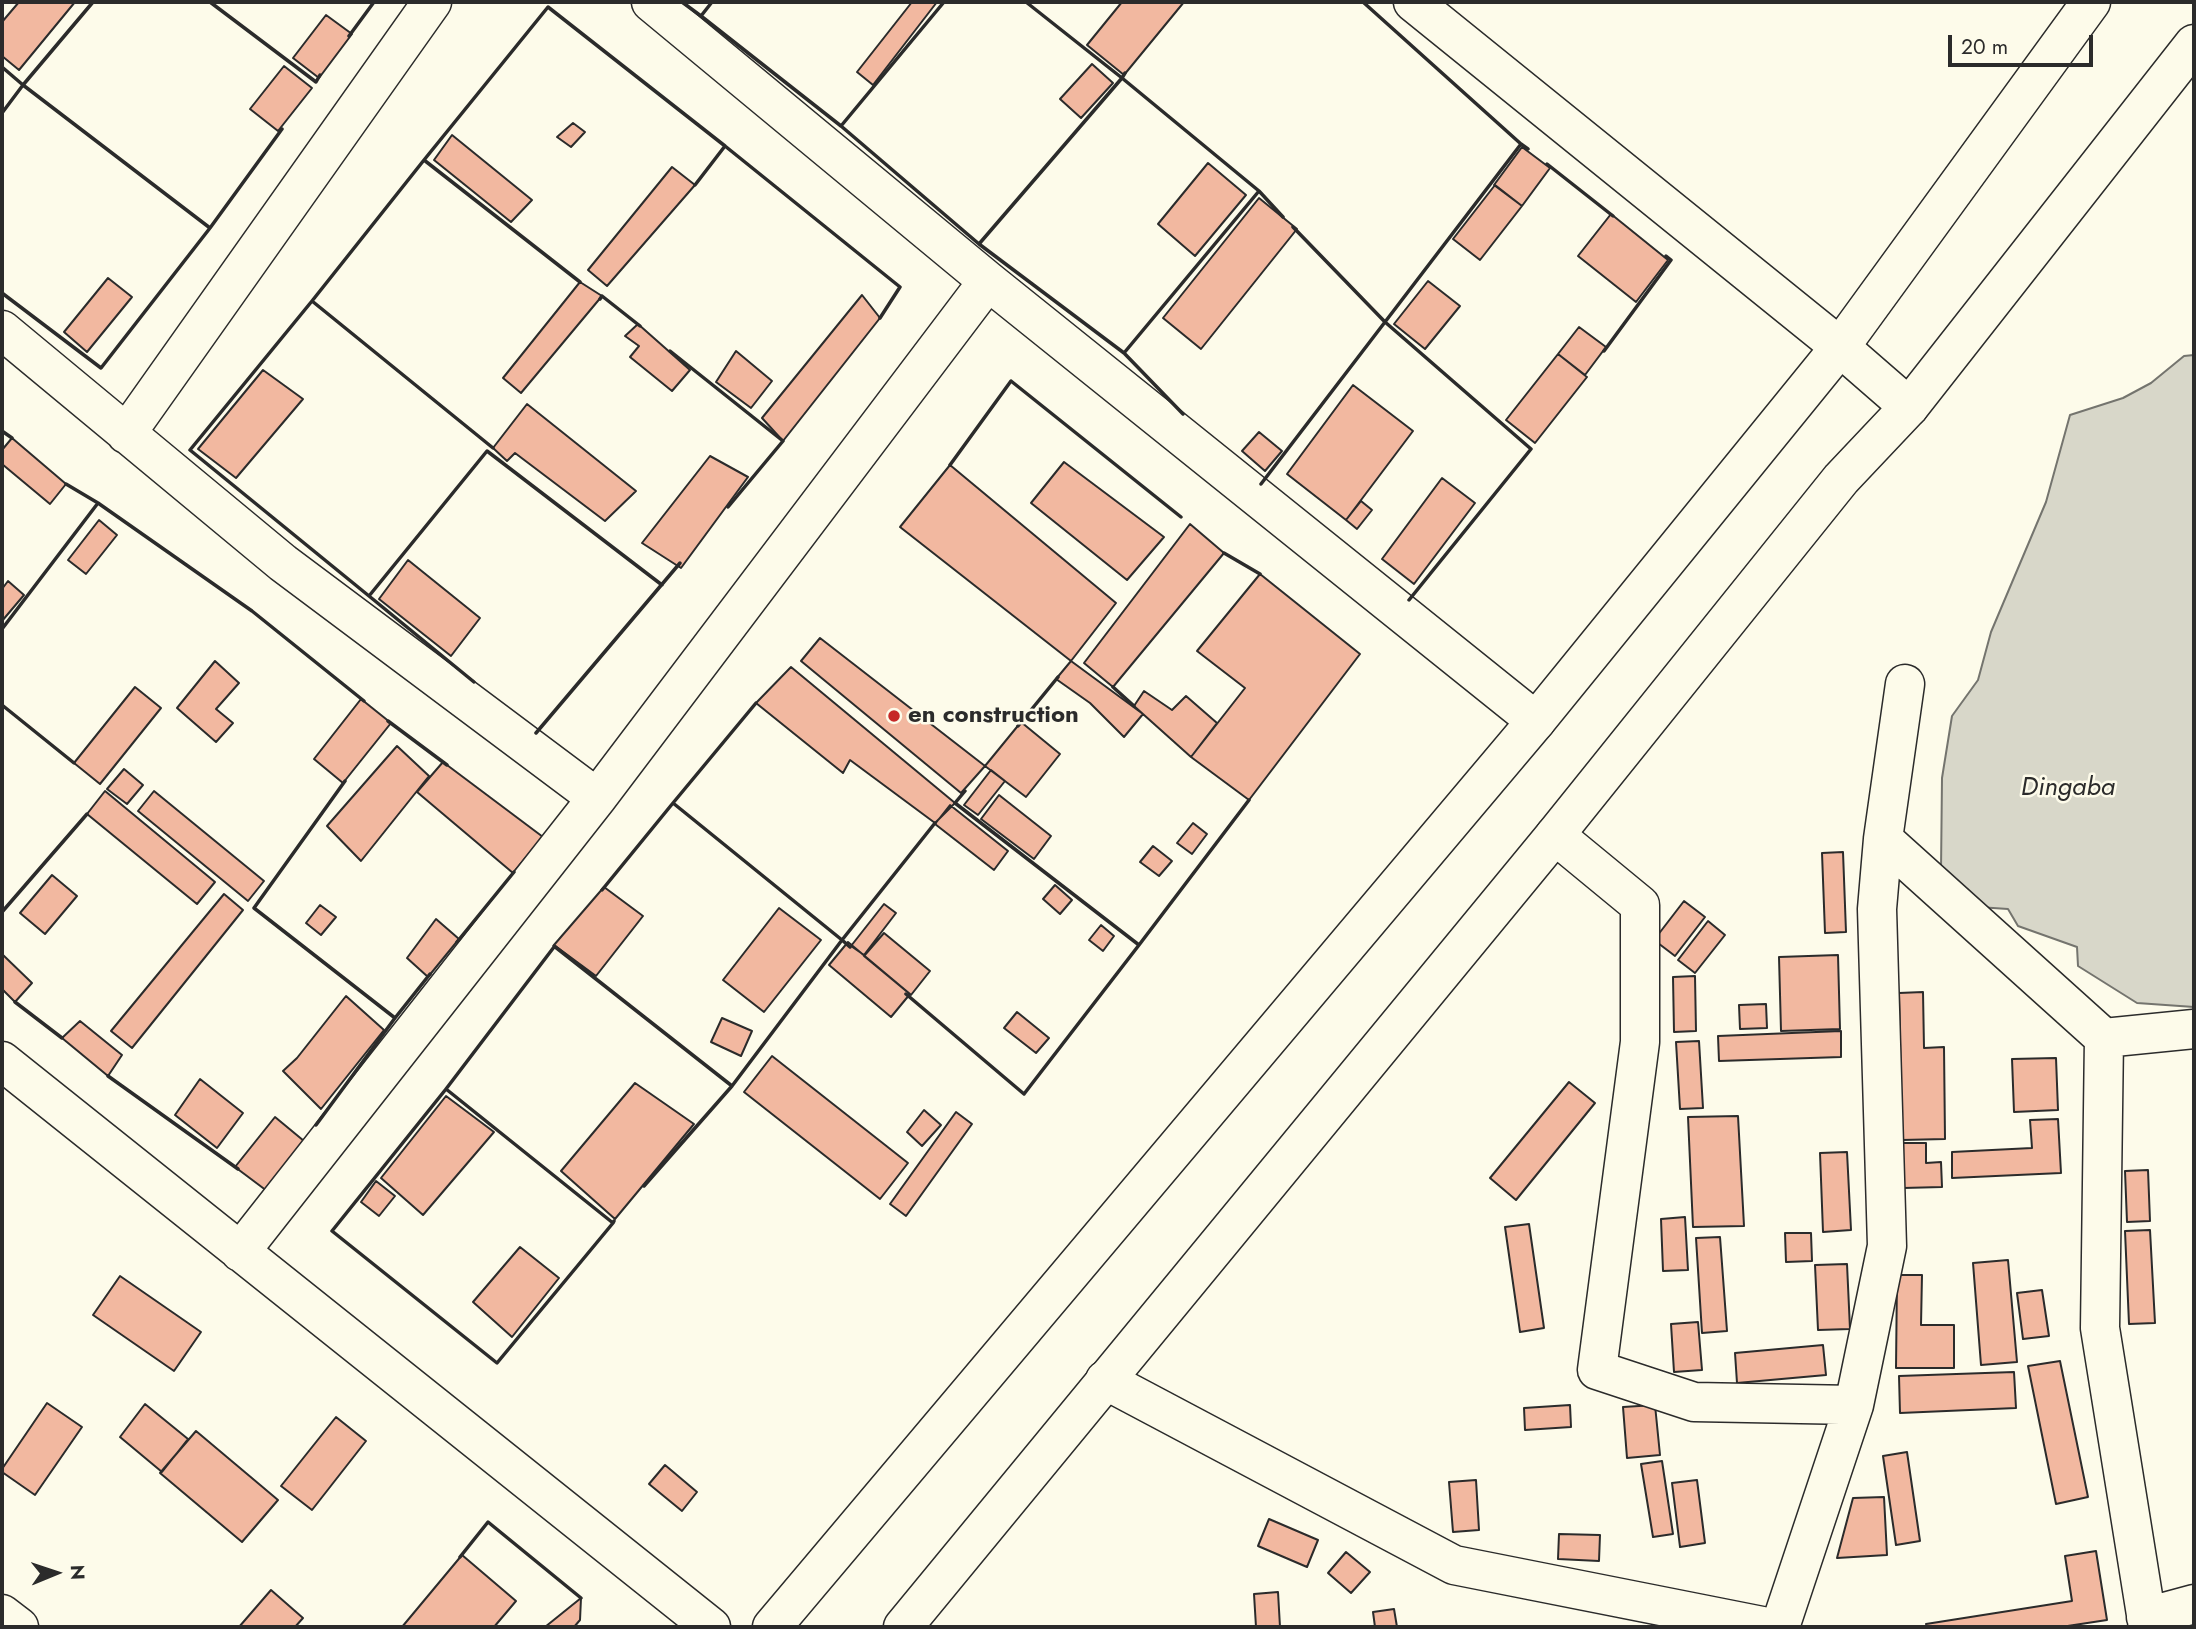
<!DOCTYPE html>
<style>
body{margin:0}
#map{position:relative;width:2196px;height:1629px;overflow:hidden;background:#fdfbea;font-family:Jost,sans-serif}
canvas{display:block}
.frame{position:absolute;inset:0;border:4px solid #2b2b2b;pointer-events:none}
.north{position:absolute;left:21px;top:1538px;width:70px;height:70px;-webkit-text-stroke:5px #fdfbea;paint-order:stroke;rotate:88deg;font-size:19px;font-weight:700;line-height:28px;text-align:center;color:#2b2b2b}
.north::after{content:'';display:block;margin:auto;width:24px;height:32px;background:#2b2b2b;clip-path:polygon(50% 0,100% 100%,50% 72%,0 100%)}
.scale{position:absolute;left:1948px;top:35px;width:145px;height:32px;box-sizing:border-box;border:4px solid #2b2b2b;border-top:0;padding-left:9px;font-size:21px;line-height:24px;white-space:nowrap;color:#2b2b2b;-webkit-text-stroke:5px #fdfbea;paint-order:stroke}
</style>
<div id="map">
<canvas width="2196" height="1629"></canvas>
<div class="frame"></div>
<div class="north">N</div>
<div class="scale">20 m</div>
</div>
<script>
const c = document.querySelector('canvas').getContext('2d');
c.lineJoin = 'round';
function paint(path, color) {
  c.fillStyle = color;
  c.fill(path, 'evenodd');
}
function stroke(path, color, width, dash) {
  c.strokeStyle = color;
  c.lineWidth = width;
  c.lineCap = dash ? 'butt' : 'round';
  c.setLineDash(dash || []);
  c.stroke(path);
}
function drawText(font, color, halo, rows, align = 'center') {
  c.font = font + ' Jost,sans-serif';
  c.lineWidth = 5;
  c.setLineDash([]);
  c.textBaseline = 'middle';
  c.strokeStyle = halo;
  c.fillStyle = color;
  for (const [text, x, y, turn = 0] of rows) {
    c.save();
    c.translate(x, y);
    c.rotate((+turn || 0) * Math.PI / 180);
    c.textAlign = isNaN(turn) ? turn : align;
    if (halo) c.strokeText(text, 0, 0);
    c.fillText(text, 0, 0);
    c.restore();
  }
}
const water = new Path2D(`
 M2194,355V1007L2137,1003L2078,966L2077,947L2018,926L2008,909L1978,907L1941,870L1942,778L1952,716L1978,680L1991,632L2046,502L2070,415L2123,398L2151,383L2184,356Z`);
paint(water, '#d8d7c9');
stroke(water, '#74746e', 2);
const building = new Path2D(`
 M19,2H75L19,70L2,56V22Z
 M912,2H937L873,85L857,72Z
 M1122,2H1184L1124,75L1087,45Z
 M326,15L352,34L319,78L293,58Z
 M1092,64L1113,83L1081,118L1060,99Z
 M284,66L312,88L278,131L250,109Z
 M573,123L585,132L571,147L557,137Z
 M452,135L532,200L511,222L434,160Z
 M1522,147L1550,168L1522,206L1494,185Z
 M1208,163L1246,195L1195,256L1158,224Z
 M672,167L695,185L607,286L588,270Z
 M1495,185L1522,206L1480,260L1453,239Z
 M1259,198L1297,229L1201,349L1163,318Z
 M1611,214L1668,260L1636,302L1578,256Z
 M108,278L132,297L87,352L64,332Z
 M1428,281L1460,306L1425,349L1394,324Z
 M580,282L602,296L521,393L503,378Z
 M862,295L880,318L783,441L762,418Z
 M638,324L690,370L672,391L630,357L639,346L625,336Z
 M1579,327L1606,347L1585,375L1558,354Z
 M736,351L772,381L751,408L716,382Z
 M1558,354L1587,377L1535,443L1506,420Z
 M263,370L303,399L236,478L198,449Z
 M1353,385L1413,431L1346,520L1287,474Z
 M527,404L636,491L605,521L515,453L507,461L493,448Z
 M1259,432L1282,451L1265,471L1242,451Z
 M12,438L66,484L50,504L2,464V450Z
 M710,456L748,477L681,568L642,543Z
 M1064,462L1164,537L1127,580L1031,503Z
 M950,465L1116,603L1071,661L900,527Z
 M1442,478L1475,503L1414,584L1382,559Z
 M1361,501L1372,510L1357,529L1346,520Z
 M99,520L117,535L86,574L68,560Z
 M1190,524L1224,553L1113,687L1084,663Z
 M408,560L480,618L451,656L379,599Z
 M1260,574L1360,654L1249,800L1191,757L1245,688L1197,651Z
 M8,581L24,595L2,621V589Z
 M820,638L985,766L961,793L801,661Z
 M215,661L239,683L216,709L233,723L216,742L177,708Z
 M1071,661L1143,714L1124,737L1090,703L1056,679Z
 M791,667L955,803L935,823L850,760L843,773L756,703Z
 M135,687L161,708L100,784L74,763Z
 M1144,691L1172,710L1186,696L1217,723L1191,757L1134,706Z
 M361,699L391,723L343,783L314,759Z
 M1021,722L1060,754L1026,797L985,766Z
 M397,746L429,776L361,861L327,826Z
 M443,762L543,837L513,873L417,792Z
 M124,769L143,785L127,804L107,789Z
 M991,770L1005,781L978,815L964,805Z
 M105,791L215,882L197,904L87,814Z
 M154,791L264,881L248,901L138,811Z
 M999,795L1051,836L1034,859L981,819Z
 M950,805L1008,851L994,870L935,824Z
 M1193,823L1207,834L1192,854L1177,843Z
 M1153,846L1172,861L1159,876L1140,862Z
 M1843,852L1846,932L1825,933L1822,853Z
 M52,875L77,896L45,934L20,913Z
 M1055,885L1072,900L1060,914L1043,899Z
 M604,887L643,916L596,976L554,945Z
 M224,894L243,910L132,1048L111,1031Z
 M1684,901L1705,917L1675,956L1654,940Z
 M884,904L896,913L864,955L851,946Z
 M320,905L336,917L321,935L306,923Z
 M779,908L821,940L764,1012L723,980Z
 M436,919L459,939L428,977L407,958Z
 M1708,921L1725,935L1695,973L1678,960Z
 M1101,925L1114,936L1103,951L1089,940Z
 M884,933L930,971L911,995L864,956Z
 M848,942L910,994L891,1017L829,965Z
 M2,954L32,983L15,1002L2,989Z
 M1838,955L1840,1029L1781,1031L1779,957Z
 M1695,976L1696,1031L1674,1032L1673,977Z
 M1923,992L1924,1048L1944,1047L1945,1139L1902,1140L1899,993Z
 M346,996L384,1030L321,1109L283,1071L297,1058Z
 M1766,1004L1767,1028L1740,1029L1739,1005Z
 M1017,1012L1049,1038L1036,1053L1004,1028Z
 M722,1018L752,1031L741,1056L711,1042Z
 M80,1021L122,1055L108,1076L62,1038Z
 M1841,1031V1057L1719,1061L1718,1036Z
 M1699,1041L1703,1108L1680,1109L1676,1042Z
 M772,1056L908,1163L880,1199L744,1092Z
 M2056,1058L2058,1110L2014,1112L2012,1059Z
 M200,1079L243,1113L217,1148L175,1115Z
 M1569,1082L1595,1103L1516,1200L1490,1178Z
 M635,1083L694,1124L615,1219L561,1171Z
 M446,1096L494,1132L423,1215L381,1178Z
 M924,1110L941,1125L922,1146L907,1132Z
 M956,1112L972,1124L906,1216L890,1204Z
 M1738,1116L1744,1226L1693,1227L1688,1117Z
 M275,1117L304,1141L267,1191L235,1167Z
 M2058,1119L2061,1173L1952,1178V1152L2032,1148L2030,1120Z
 M1902,1143H1926V1163L1941,1162L1942,1187L1903,1188Z
 M1847,1152L1851,1230L1823,1232L1820,1153Z
 M2148,1170L2150,1221L2127,1222L2125,1171Z
 M376,1181L395,1196L379,1216L361,1202Z
 M1685,1217L1688,1270L1663,1271L1661,1219Z
 M1529,1224L1544,1328L1520,1332L1505,1227Z
 M2150,1230L2155,1323L2129,1324L2125,1231Z
 M1785,1233H1811L1812,1261L1786,1262Z
 M1720,1237L1727,1331L1702,1333L1696,1238Z
 M520,1247L559,1278L512,1337L473,1302Z
 M2008,1260L2017,1362L1981,1365L1973,1263Z
 M1847,1264L1850,1329L1818,1330L1815,1265Z
 M1897,1275H1922L1921,1325H1954V1368H1896Z
 M120,1276L201,1332L174,1371L93,1315Z
 M2042,1290L2049,1336L2023,1339L2017,1293Z
 M1698,1322L1702,1370L1674,1372L1671,1324Z
 M1823,1345L1826,1375L1737,1383L1735,1353Z
 M2060,1361L2088,1497L2056,1504L2028,1366Z
 M2014,1372L2016,1408L1900,1413L1899,1376Z
 M47,1403L82,1427L35,1495L2,1472V1469Z
 M145,1404L188,1439L162,1472L120,1437Z
 M1570,1405L1571,1427L1525,1430L1524,1408Z
 M1655,1405L1660,1455L1627,1458L1623,1407Z
 M336,1417L366,1441L312,1510L281,1486Z
 M196,1431L278,1500L242,1542L160,1473Z
 M1907,1452L1920,1541L1896,1545L1883,1456Z
 M1662,1461L1673,1534L1653,1537L1641,1464Z
 M665,1465L697,1492L682,1511L649,1484Z
 M1476,1480L1479,1530L1453,1532L1449,1482Z
 M1697,1480L1705,1543L1680,1547L1672,1483Z
 M1884,1497L1887,1555L1837,1558L1853,1498Z
 M1269,1519L1318,1540L1307,1567L1258,1546Z
 M1559,1534L1600,1535L1599,1561L1558,1559Z
 M2096,1551L2107,1620L2061,1627H1927L1926,1624L2072,1601L2065,1556Z
 M1346,1552L1370,1572L1351,1593L1328,1573Z
 M462,1555L516,1601L494,1627H402Z
 M271,1590L303,1618L295,1627H239Z
 M1278,1592L1280,1627H1256L1254,1594Z
 M581,1598L580,1620L574,1627H545Z
 M1394,1609L1397,1627H1375L1373,1612Z`);
paint(building, '#f2b8a0');
stroke(building, '#2b2b2b', 2);
const street = new Path2D(`
 M651,2L988,281L1536,721
 M1413,2L1840,347L1909,407
 M2,330L283,563L597,798
 M126,434L432,2
 M1555,835L1640,905V1042L1597,1370L1694,1402L1854,1405
 M1883,839L2104,1038L2194,1029
 M2104,1038L2100,1328L2148,1627
 M2,1061L711,1627
 M240,1252L597,798L988,281
 M1105,1380L1454,1565L1767,1627
 M2,1614L19,1627
 M2146,1617L2194,1604
 M1780,1627L1854,1405L1887,1246L1877,909L1883,839L1905,684`);
const highway = new Path2D(`
 M772,1627L1536,721L1840,347L2091,2
 M903,1627L1555,835L1841,479L1909,407L2194,44`);
stroke(street, '#2b2b2b', 41);
stroke(highway, '#2b2b2b', 41);
stroke(street, '#fdfbea', 38);
stroke(highway, '#fdfbea', 38);
stroke(new Path2D(`
 M210,2L316,82L320,75
 M682,2L701,16L712,2
 M1363,2L1521,144
 M701,16L841,126L944,2
 M349,36L374,2
 M2,67L23,85L93,2
 M2,113L23,85L210,228L282,129
 M841,126L979,244L1122,78L1026,2
 M424,160L312,301L493,448
 M1547,164L1613,216
 M695,185L725,146L900,287L880,318
 M1259,191L1283,217
 M979,244L1124,353L1259,191L1122,78L1125,73
 M580,282L424,160L548,7L725,146
 M2,293L101,368L210,228
 M600,299L602,296L640,326
 M312,301L190,450L369,596
 M670,351L783,441L728,507
 M1604,351L1671,260L1666,256
 M1124,353L1183,414
 M2,431L12,438
 M950,465L1011,381L1181,517
 M66,484L98,503
 M1261,484L1385,322L1293,227
 M1224,553L1260,574
 M1409,600L1531,449L1385,322L1521,144L1528,149
 M2,629L98,503L252,611L364,701
 M474,682L369,596L487,451L662,585
 M1113,687L1134,706
 M756,703L673,803L842,940L935,823
 M2,705L74,763
 M388,721L447,765
 M1018,726L1058,677
 M536,733L680,563
 M345,781L254,908L395,1018L430,974
 M965,791L955,803L1139,945L1249,800
 M602,890L673,803
 M2,912L87,814
 M457,942L514,872
 M554,946L732,1086L842,940L850,947
 M554,947L446,1089L613,1223L614,1221
 M906,994L1024,1094L1139,945
 M15,1002L62,1038
 M108,1076L238,1169
 M446,1089L332,1231L497,1363L613,1223
 M316,1125L395,1018
 M644,1186L732,1086
 M460,1557L488,1522L581,1598`), '#2b2b2b', 3.5);
for (const [x, y, r, color] of [
 [894,716,7,"#c62828"]
]) {
  const dot = new Path2D();
  dot.arc(x, y, r, 0, 2 * Math.PI);
  c.fillStyle = color;
  c.fill(dot);
  stroke(dot, '#fdfbea', 2.5);
}
drawText('bold 24px', '#2b2b2b', '#fdfbea', [
 ["en construction",908,716]
], 'left');
drawText('italic 26px', '#2b2b2b', '#fdfbea', [
 ["Dingaba",2068,789]
]);
</script>
